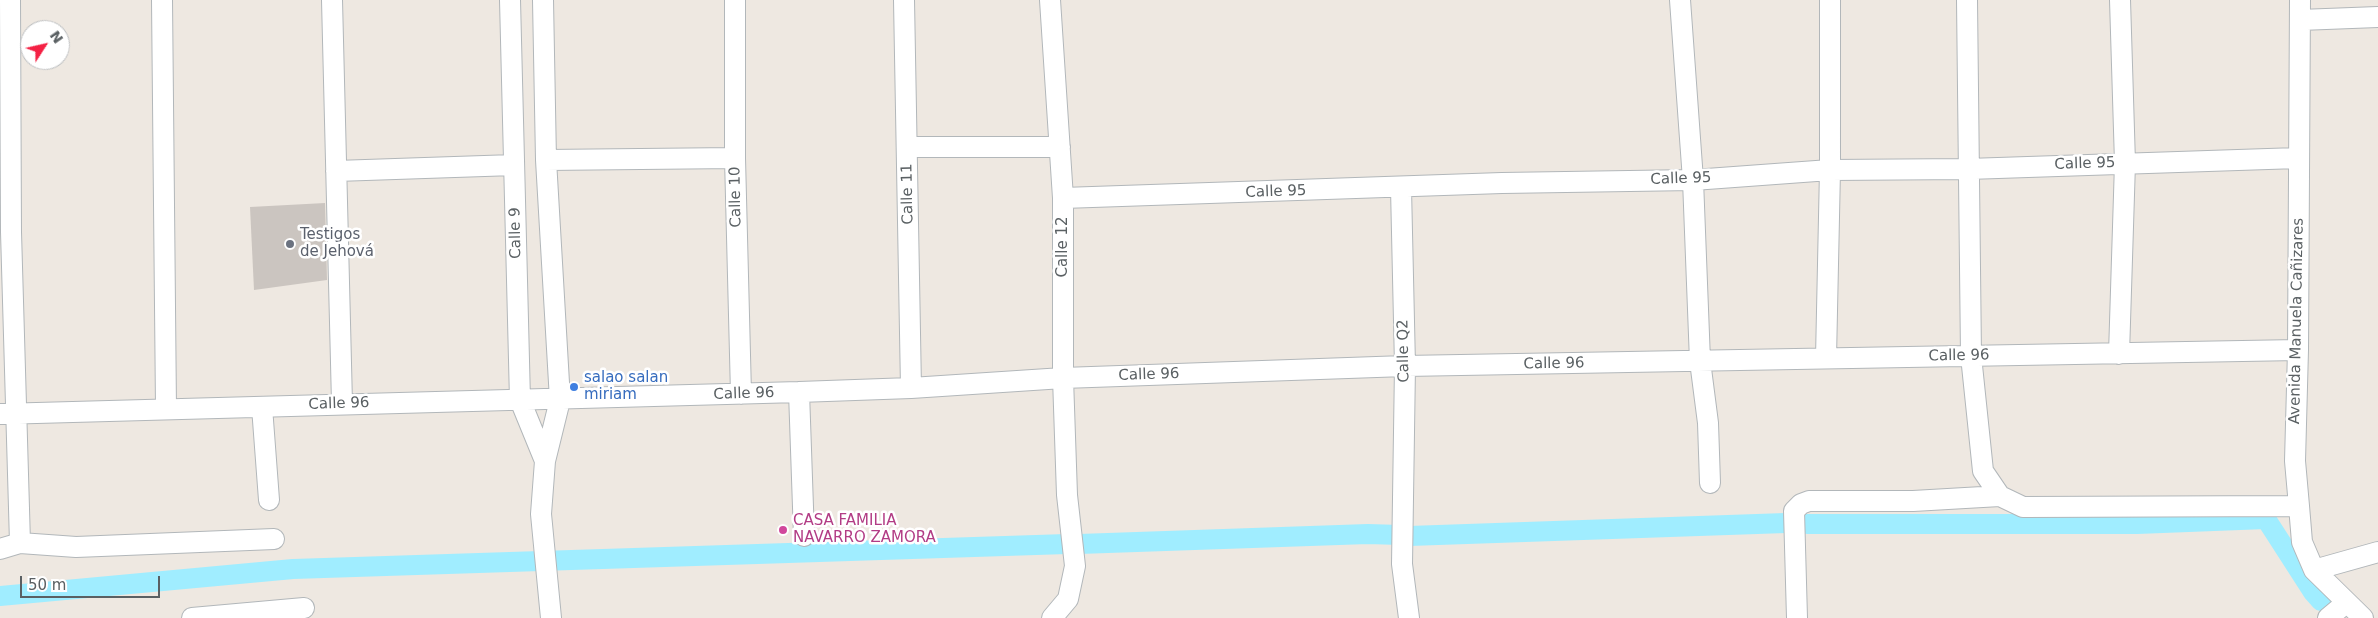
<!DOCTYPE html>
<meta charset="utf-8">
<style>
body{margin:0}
#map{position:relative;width:2378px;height:618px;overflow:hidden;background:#eee8e1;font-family:"DejaVu Sans",sans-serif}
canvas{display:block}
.north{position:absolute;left:20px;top:20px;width:50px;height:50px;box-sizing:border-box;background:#fff;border:1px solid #bdbfc1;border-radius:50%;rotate:55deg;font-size:14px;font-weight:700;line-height:20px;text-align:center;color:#5a6063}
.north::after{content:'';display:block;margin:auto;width:18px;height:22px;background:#f42144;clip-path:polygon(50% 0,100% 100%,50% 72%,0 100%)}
.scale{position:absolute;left:20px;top:576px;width:140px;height:22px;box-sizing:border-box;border:2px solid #5a6063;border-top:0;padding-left:6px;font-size:15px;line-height:18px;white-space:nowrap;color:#5a6063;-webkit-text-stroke:4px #fff;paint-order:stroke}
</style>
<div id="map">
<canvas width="2378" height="618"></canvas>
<div class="north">N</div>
<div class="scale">50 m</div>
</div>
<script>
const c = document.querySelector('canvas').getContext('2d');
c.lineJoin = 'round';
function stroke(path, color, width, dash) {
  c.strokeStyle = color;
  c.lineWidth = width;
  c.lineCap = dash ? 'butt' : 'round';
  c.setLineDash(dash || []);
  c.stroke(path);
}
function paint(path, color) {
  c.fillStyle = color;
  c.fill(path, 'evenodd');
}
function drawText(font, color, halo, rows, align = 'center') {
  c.font = font + ' "DejaVu Sans",sans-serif';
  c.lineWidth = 5;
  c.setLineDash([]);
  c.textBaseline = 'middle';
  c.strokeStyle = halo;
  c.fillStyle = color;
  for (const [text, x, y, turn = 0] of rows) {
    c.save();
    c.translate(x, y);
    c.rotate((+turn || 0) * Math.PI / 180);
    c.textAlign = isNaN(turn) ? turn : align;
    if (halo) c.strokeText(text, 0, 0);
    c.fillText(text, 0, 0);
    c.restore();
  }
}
stroke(new Path2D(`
 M1807,524H2137L2266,519L2313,592L2321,601
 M1409,536L1786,523
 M1079,544L1368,534L1400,535
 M0,596L293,569L1067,544`), '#a0edff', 20);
paint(new Path2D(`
 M325,203L327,280L254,290L250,207Z`), '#cbc5c0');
const minor = new Path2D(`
 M10,0L11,232L20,543
 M162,0L166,408
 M332,0L342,403
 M510,0L520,400L545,461
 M543,0L546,160L560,400L545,461L541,514L551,618
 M735,0V158L741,394
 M904,0L911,388
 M1050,0L1063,198V378L1067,495L1075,566L1068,599L1052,618
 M1680,0L1693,180L1700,361L1708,423L1710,483
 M1967,0L1971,356L1983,471L2000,496L2023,507L2299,506
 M2300,0L2298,350L2295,461L2299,506L2302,542L2314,570L2363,618
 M2300,20L2378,17
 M907,147H1060
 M546,160L735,158
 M336,171L514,165
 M1401,188L1405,366L1402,564L1409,618
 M1063,198L1502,183L1693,180L1830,170L1968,169L2298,158
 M2119,354L2125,163L2120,0
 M1826,358L1830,170V0
 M799,392L804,536
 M262,407L269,500
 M0,414L799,392L911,388L1063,378L1405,366L2298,350
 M0,549L20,543L76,547L274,539
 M2314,570L2378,552
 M192,618L304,608
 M1797,618L1794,511L1801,504L1809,501H1913L2000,496
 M2328,618L2346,603`);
stroke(minor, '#b2b7ba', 22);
stroke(minor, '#fff', 20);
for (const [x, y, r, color] of [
 [290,244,5,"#6b7280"],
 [574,387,5,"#3f7fe0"],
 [783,530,5,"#d1479c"]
]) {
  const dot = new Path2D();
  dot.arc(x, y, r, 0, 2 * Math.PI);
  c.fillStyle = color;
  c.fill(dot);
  stroke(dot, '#fff', 2);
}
drawText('15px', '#5a6063', '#fff', [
 ["Calle 95",2085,164,-2],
 ["Calle 95",1681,179,-2],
 ["Calle 95",1276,192,-2],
 ["Calle 11",908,194,-91],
 ["Calle 10",736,197,-91],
 ["Calle 9",516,233,-91],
 ["Calle 12",1063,247,-90],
 ["Avenida Manuela Cañizares",2297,321,-89],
 ["Calle Q2",1404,351,-91],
 ["Calle 96",1959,356,-1],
 ["Calle 96",1554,364,-1],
 ["Calle 96",1149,375,-2],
 ["Calle 96",744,394,-2],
 ["Calle 96",339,404,-2]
]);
drawText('15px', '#5b616d', '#fff', [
 ["Testigos",300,235],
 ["de Jehová",300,252]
], 'left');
drawText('15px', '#366cbe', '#fff', [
 ["salao salan",584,378],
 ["miriam",584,395]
], 'left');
drawText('15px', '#b23c85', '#fff', [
 ["CASA FAMILIA",793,521],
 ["NAVARRO ZAMORA",793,538]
], 'left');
</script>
